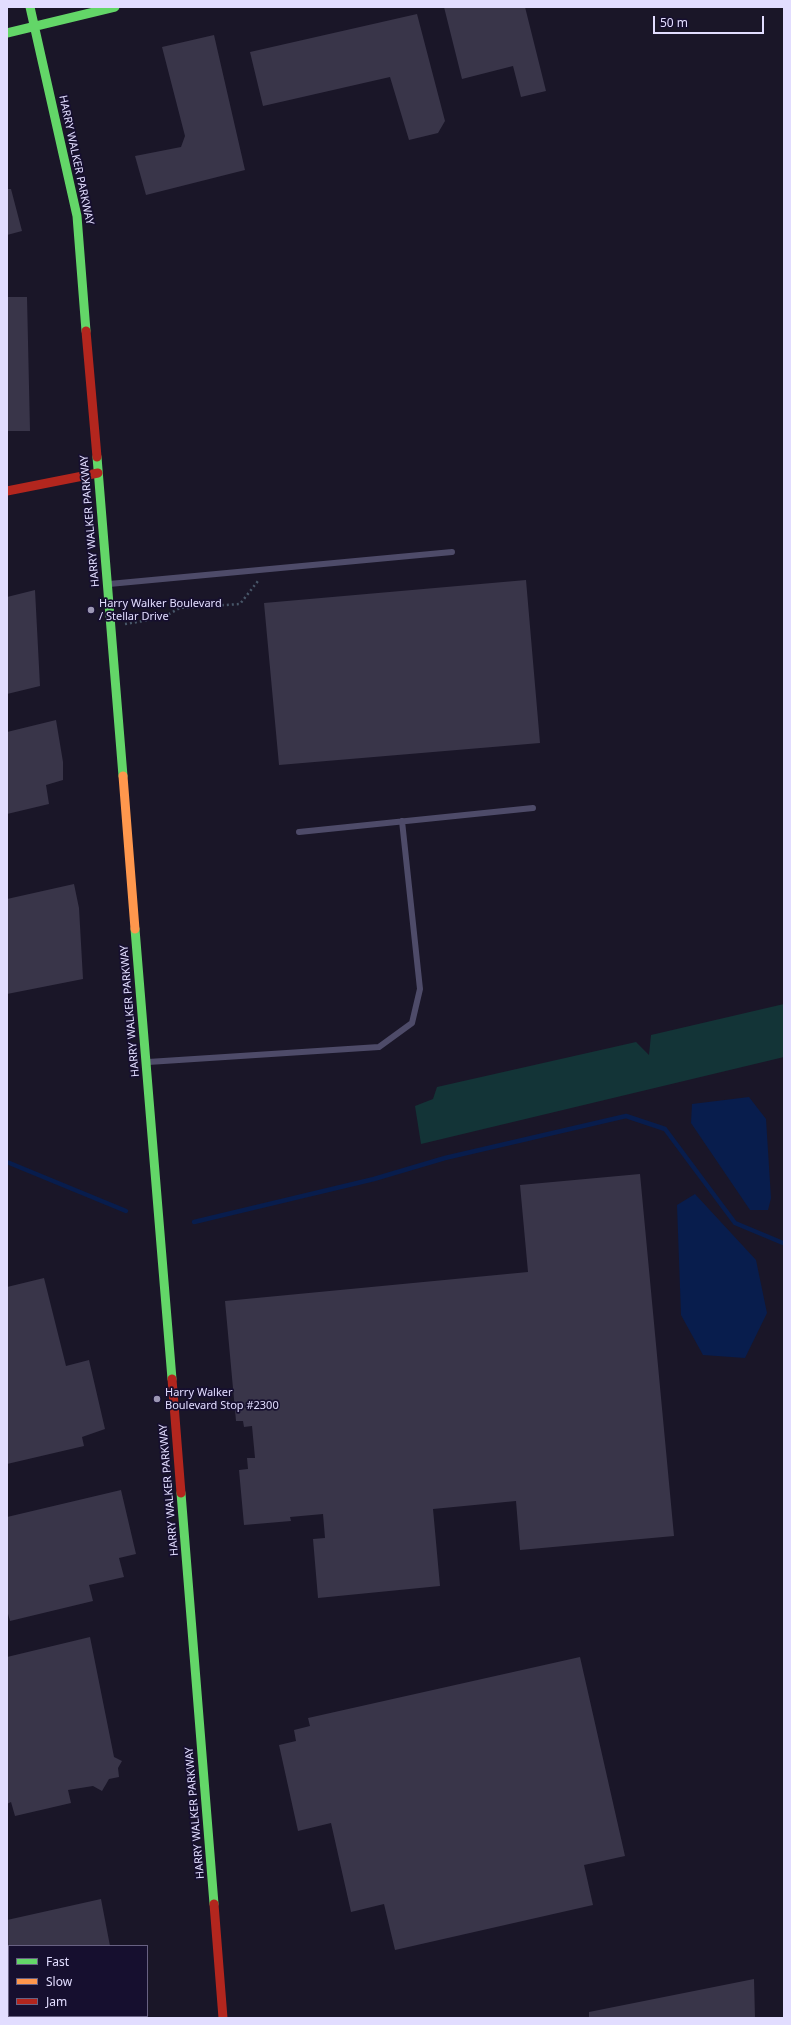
<!DOCTYPE html>
<style>
body{margin:0}
#map{position:relative;width:791px;height:2025px;overflow:hidden;background:#1a1628;font-family:"Noto Sans",sans-serif}
canvas{display:block}
.frame{position:absolute;inset:0;border:8px solid #e2ddff;pointer-events:none}
.legend{position:absolute;left:8px;top:1945px;width:140px;height:72px;box-sizing:border-box;background:#160f2f;border:1px solid #686182;margin:0;padding:5px 7px;list-style:none;font-size:12px;color:#e2ddff}
.legend li{display:flex;align-items:center;gap:8px;height:20px}
.legend b{width:20px;border:1px solid #686182}
.scale{position:absolute;left:653px;top:16px;width:111px;height:18px;box-sizing:border-box;border:2px solid #e2ddff;border-top:0;padding-left:5px;font-size:12px;line-height:14px;white-space:nowrap;color:#e2ddff;-webkit-text-stroke:3px #160f2f;paint-order:stroke}
</style>
<div id="map">
<canvas width="791" height="2025"></canvas>
<div class="frame"></div>
<ul class="legend">
<li><b style="height:5px;background:#63d668"></b>Fast</li>
<li><b style="height:5px;background:#ff974d"></b>Slow</li>
<li><b style="height:5px;background:#b3261e"></b>Jam</li>
</ul>
<div class="scale">50 m</div>
</div>
<script>
const c = document.querySelector('canvas').getContext('2d');
c.lineJoin = 'round';
function paint(path, color) {
  c.fillStyle = color;
  c.fill(path, 'evenodd');
}
function stroke(path, color, width, dash) {
  c.strokeStyle = color;
  c.lineWidth = width;
  c.lineCap = dash ? 'butt' : 'round';
  c.setLineDash(dash || []);
  c.stroke(path);
}
function drawText(font, color, halo, rows, align = 'center') {
  c.font = font + ' "Noto Sans",sans-serif';
  c.lineWidth = 3.5;
  c.setLineDash([]);
  c.textBaseline = 'middle';
  c.strokeStyle = halo;
  c.fillStyle = color;
  for (const [text, x, y, turn = 0] of rows) {
    c.save();
    c.translate(x, y);
    c.rotate((+turn || 0) * Math.PI / 180);
    c.textAlign = isNaN(turn) ? turn : align;
    if (halo) c.strokeText(text, 0, 0);
    c.fillText(text, 0, 0);
    c.restore();
  }
}
paint(new Path2D(`
 M784,1004V1057L421,1144L415,1106L433,1099L437,1087L636,1042L649,1055L651,1035Z`), '#133437');
paint(new Path2D(`
 M749,1097L766,1119L771,1198L768,1210H750L691,1123L692,1104Z
 M695,1194L756,1260L767,1313L745,1358L703,1355L681,1315L677,1205Z`), '#081d4d');
stroke(new Path2D(`
 M7,1162L126,1211
 M194,1222L374,1179L445,1158L626,1116L665,1129L735,1223L783,1243`), '#081d4d', 4.5);
paint(new Path2D(`
 M444,7H525L546,91L521,97L513,66L462,79Z
 M417,14L445,121L438,133L409,140L390,77L263,106L250,52Z
 M214,35L245,170L146,195L135,156L181,147L185,136L162,47Z
 M7,189H11L22,231L7,235Z
 M7,297H27L30,431H7Z
 M526,580L540,743L279,765L264,603Z
 M35,590L40,686L7,694V597Z
 M56,720L63,762V780L46,785L49,804L7,814V732Z
 M74,884L79,908L83,979L7,994V899Z
 M640,1174L674,1536L520,1550L516,1501L433,1509L440,1586L318,1598L313,1539L325,1538L323,1514L290,1517L291,1521L244,1525L239,1470L248,1469L247,1458H255L252,1426L244,1427L243,1421H236L225,1301L528,1272L520,1185Z
 M44,1278L66,1366L89,1360L105,1429L82,1437L84,1446L7,1464V1287Z
 M121,1490L136,1554L119,1558L124,1577L89,1585L93,1601L10,1621L7,1610V1517Z
 M90,1637L114,1757L122,1761L118,1768L119,1777L109,1779L102,1791L93,1786L68,1790L71,1803L15,1816L11,1802L7,1804V1657Z
 M580,1657L625,1856L584,1865L593,1905L395,1950L384,1904L351,1912L331,1823L298,1831L279,1745L296,1741L294,1730L310,1726L308,1718Z
 M101,1899L110,1946H7V1920Z
 M754,1979L755,2018H589V2012Z`), '#393549');
stroke(new Path2D(`
 M125,624L162,618L180,608L240,604L258,581`), '#485769', 2.5, [2, 3]);
stroke(new Path2D(`
 M109,584L452,552
 M299,832L533,808
 M148,1062L379,1047L412,1023L420,989L402,821`), '#4e4b69', 6);
stroke(new Path2D(`
 M30,7L77,216L86,331
 M7,33L115,7
 M97,457L123,776
 M135,929L172,1379
 M181,1493L214,1904`), '#63d668', 9);
stroke(new Path2D(`
 M123,776L135,929`), '#ff974d', 9);
stroke(new Path2D(`
 M86,331L97,457
 M7,491L98,473
 M172,1379L181,1493
 M214,1904L223,2018`), '#b3261e', 9);
for (const [x, y, r, color] of [
 [91,610,4,"#9c97b4"],
 [157,1399,4,"#9c97b4"]
]) {
  const dot = new Path2D();
  dot.arc(x, y, r, 0, 2 * Math.PI);
  c.fillStyle = color;
  c.fill(dot);
  stroke(dot, '#160f2f', 1.5);
}
drawText('11px', '#e2ddff', '#160f2f', [
 ["HARRY WALKER PARKWAY",76,160,78],
 ["HARRY WALKER PARKWAY",90,521,-95],
 ["HARRY WALKER PARKWAY",130,1011,-95],
 ["HARRY WALKER PARKWAY",169,1490,-95],
 ["HARRY WALKER PARKWAY",195,1813,-95]
]);
drawText('11px', '#e2ddff', '#160f2f', [
 ["Harry Walker Boulevard",99,604],
 ["/ Stellar Drive",99,617],
 ["Harry Walker",165,1393],
 ["Boulevard Stop #2300",165,1406]
], 'left');
</script>
